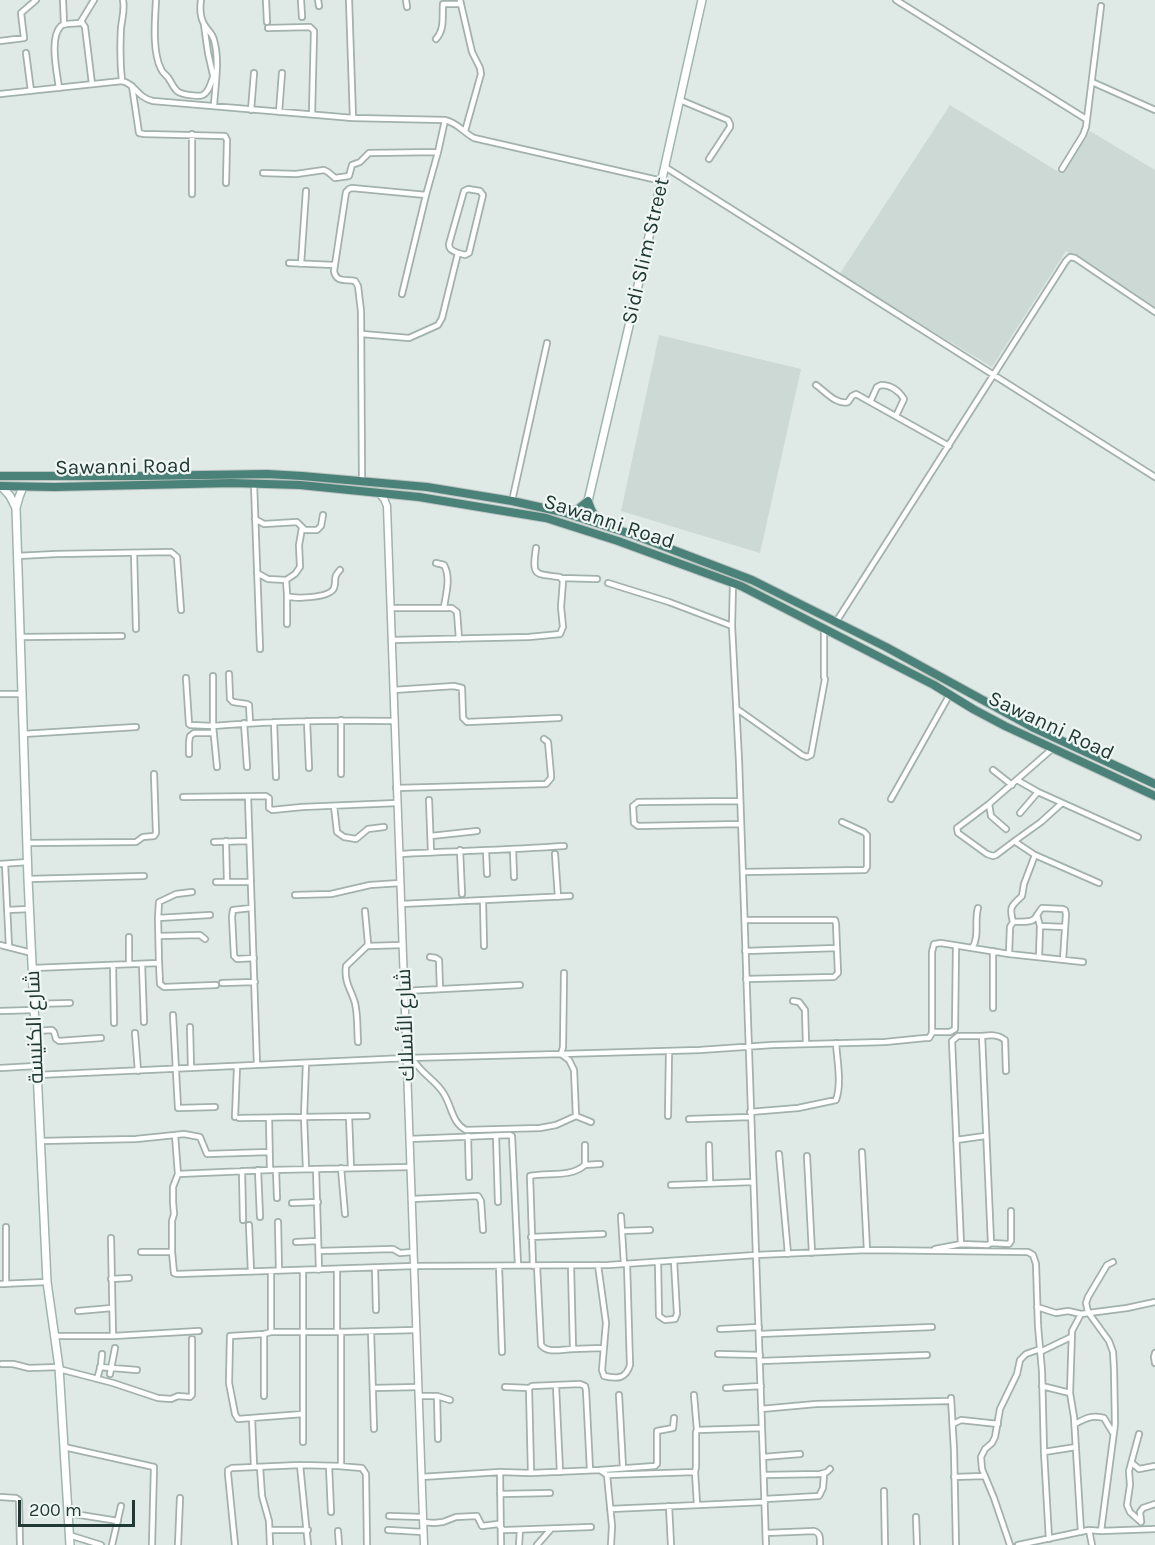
<!DOCTYPE html>
<meta charset="utf-8">
<style>
body{margin:0}
#map{position:relative;width:1155px;height:1545px;overflow:hidden;background:#dfeae6;font-family:Karla,sans-serif}
canvas{display:block}
.scale{position:absolute;left:18px;top:1500px;width:117px;height:27px;box-sizing:border-box;border:3px solid #213934;border-top:0;padding-left:8px;font-size:18px;line-height:21px;white-space:nowrap;color:#213934;-webkit-text-stroke:4px #eff6f3;paint-order:stroke}
</style>
<div id="map">
<canvas width="1155" height="1545"></canvas>
<div class="scale">200 m</div>
</div>
<script>
const c = document.querySelector('canvas').getContext('2d');
c.lineJoin = 'round';
function paint(path, color) {
  c.fillStyle = color;
  c.fill(path, 'evenodd');
}
function stroke(path, color, width, dash) {
  c.strokeStyle = color;
  c.lineWidth = width;
  c.lineCap = dash ? 'butt' : 'round';
  c.setLineDash(dash || []);
  c.stroke(path);
}
function drawText(font, color, halo, rows, align = 'center') {
  c.font = font + ' Karla,Cairo,sans-serif';
  c.lineWidth = 4.5;
  c.setLineDash([]);
  c.textBaseline = 'middle';
  c.strokeStyle = halo;
  c.fillStyle = color;
  for (const [text, x, y, turn = 0] of rows) {
    c.save();
    c.translate(x, y);
    c.rotate((+turn || 0) * Math.PI / 180);
    c.textAlign = isNaN(turn) ? turn : align;
    if (halo) c.strokeText(text, 0, 0);
    c.fillText(text, 0, 0);
    c.restore();
  }
}
paint(new Path2D(`
 M950,105L1062,174L1090,131L1155,170V308L1066,251L992,367L839,275Z
 M659,335L801,369L760,553L621,511Z`), '#cdd9d5');
const minor = new Path2D(`
 M63,0L64,24
 M156,0C155,20 152,51 161,69C163,74 167,75 169,79C176,90 175,93 189,95C193,95 199,97 203,95C211,91 211,78 216,71
 M201,0C200,7 200,17 204,24C207,30 212,32 214,40C220,61 215,85 214,106
 M266,0L267,22
 M301,0L302,17
 M318,0L319,6
 M349,0L353,118
 M406,0L407,7
 M460,0L472,52L480,68L481,74L465,131
 M896,0L1086,119
 M81,21L85,27L92,84
 M204,25L208,53L213,75
 M268,28L310,27L314,31L312,114
 M436,39C445,29 442,17 443,4H461
 M0,41L24,38L21,13L36,0
 M26,53L31,91
 M122,81C120,63 120,46 121,28C122,18 125,10 123,0
 M1092,82L1155,110
 M132,86L139,133L144,134L225,136L227,140L226,183
 M59,88C57,73 49,37 61,26C65,23 75,24 80,23L94,0
 M0,94L122,81C136,84 136,97 153,101L353,118L445,120C458,123 463,132 474,138L662,181
 M680,100L728,120L730,124V127L709,159
 M251,110L254,73
 M279,112L282,73
 M665,167L1155,477
 M1062,169L1083,135L1086,127L1101,6
 M263,173L296,174L324,170L328,172L335,178L349,176L352,165L360,162L369,153L438,152
 M192,194V134
 M289,263L334,265
 M301,264L306,191
 M402,294L426,195
 M362,334L409,338L438,325L442,318L458,253C453,251 449,250 449,244L464,191L468,189L480,191L483,195L469,253L465,255L458,253
 M816,385C826,392 836,405 848,402L852,396L856,394L949,446
 M870,402L877,387L881,385C891,385 899,391 904,399L896,416
 M362,481L361,311L358,286L355,281C346,279 336,283 334,271L346,192L349,189L352,188L426,195L438,152L445,120
 M254,484L260,649
 M512,501L547,343
 M255,519L264,524L297,522L305,530H317L321,526L323,515
 M134,553L136,629
 M17,556L56,554L171,552L177,557L181,610
 M436,563L444,565C451,577 446,594 444,607
 M257,573L268,579L286,580L287,594V596C296,599 330,598 334,588C337,580 332,578 340,570
 M561,578L597,579
 M286,580L295,574L300,567L299,545L302,528
 M608,583L669,602L732,626
 M733,583L732,626L739,761L766,1545
 M391,608H452L457,612L459,639
 M836,622L1066,261L1070,257L1075,258L1155,312
 M287,624V596
 M20,637L122,636
 M392,640L529,637L560,634L563,627L561,607L563,581L560,577C534,574 532,576 536,548
 M229,674L230,699L233,702L247,704L249,705L250,723
 M186,678L189,724L190,725L213,726V676
 M393,690L454,686L462,688L463,718L467,722L559,718
 M0,694H22
 M737,709L802,755L807,757L811,755L825,679L824,677V628
 M341,720V774
 M307,721L309,768
 M274,722L276,777
 M244,723L247,767
 M23,734L136,727
 M189,754V742L190,736L194,733H213
 M217,767L213,726C273,721 334,720 395,721
 M993,770L1012,785
 M1017,780L1038,792L1138,837
 M396,788L546,784L551,778V775L548,742L544,739
 M183,797L266,796L269,798V808L272,810L302,807L397,803
 M248,797L257,1065
 M891,799L950,694
 M429,800L431,852
 M740,801L638,802L633,806L634,823L638,826L741,824
 M1062,803L1041,822L1016,840L1017,843L1035,855L1099,883
 M989,804L957,828L958,833L987,854L993,856L996,855L1016,840
 M334,806L337,832L344,837L356,839L368,829L384,827
 M1020,813L1038,792
 M1006,829L991,816L989,804L1052,749
 M431,836L477,831
 M226,841L227,882
 M214,842L249,841
 M27,843L136,842L143,837L154,836L156,833L154,774
 M460,850L462,894
 M486,850L487,874
 M513,850L514,877
 M400,854C454,851 509,850 564,846
 M555,854L558,897
 M0,864L28,862
 M5,864L9,947
 M743,872L865,870L867,867V835L864,832L842,822
 M28,879L144,876
 M216,882H251
 M295,895L331,894L370,885L400,883
 M483,901L484,946
 M401,904L570,896
 M251,908L233,910L232,917L234,956L237,959L254,958
 M7,910L30,909
 M1037,915L1040,926L1039,957
 M158,918L210,915
 M745,920H835L836,924L838,973L834,977L746,979
 M1013,922C1009,907 1011,906 1022,896L1024,884L1035,855
 M1040,926L1065,927
 M159,936L200,935L205,939
 M129,937V964
 M0,945L32,953
 M367,946L403,945
 M972,948C980,937 974,921 978,908
 M745,951L837,948
 M993,951V1008
 M1009,954L1010,927L1013,922C1018,921 1028,923 1033,920C1036,918 1039,911 1042,908L1063,909L1065,910L1066,914L1063,960
 M430,957L436,958L439,960L440,989
 M159,963L158,918L159,902L176,894L192,892
 M142,964L144,1022
 M113,965L114,1023
 M33,968L159,963L160,984L164,987L216,985
 M564,973L563,1047L561,1054L700,1050L772,1045L885,1042L925,1038H929L932,1033V952L934,944L941,943L1009,954L1083,962
 M222,983L255,982
 M404,991L520,985
 M793,1001L799,1002L805,1010L806,1044
 M34,1004L70,1003
 M0,1011L34,1010
 M173,1015L178,1108L215,1107
 M190,1027L191,1068
 M35,1031L52,1030L54,1032L56,1039L59,1041L101,1038
 M932,1032H950L955,1029L956,946
 M135,1033L138,1071
 M982,1036C990,1035 998,1034 1005,1040L1006,1071
 M358,1042C357,1029 358,1016 355,1003C351,989 344,983 346,966L367,946L368,943L365,911
 M413,1059C420,1073 436,1080 444,1094C452,1107 452,1123 466,1130L540,1128L556,1125L576,1116L591,1122
 M0,1068L36,1066
 M37,1075L407,1058L561,1054L569,1060L574,1070L576,1116
 M750,1112L798,1108L836,1100C842,1083 837,1060 836,1043
 M668,1116L669,1052
 M235,1117L237,1067
 M349,1117L351,1168
 M239,1118L367,1116
 M269,1118L270,1170
 M689,1119L751,1117
 M468,1136L469,1177
 M496,1136L498,1202
 M409,1139L510,1135L512,1136L518,1265
 M956,1140L985,1136
 M40,1141L136,1139L175,1135
 M709,1145L710,1183
 M269,1152L207,1154L200,1137L184,1134L175,1135L178,1174L173,1187V1202L174,1214L172,1221V1252L174,1273L177,1274L414,1266L609,1265L756,1255L867,1250L1028,1252L1033,1255L1036,1264L1038,1326L1042,1371L1044,1452
 M862,1152L867,1250
 M779,1154L788,1254
 M807,1156L812,1253
 M585,1165L600,1164
 M341,1168L345,1214
 M306,1169L304,1117L306,1063
 M316,1169L319,1270
 M258,1170L260,1217
 M276,1170L277,1198
 M242,1171L243,1220
 M178,1174L270,1170L411,1167
 M671,1185L753,1182
 M412,1199L478,1196L481,1201L483,1230
 M292,1203L318,1202
 M621,1216L624,1264
 M278,1222L279,1271
 M249,1225L251,1272
 M622,1231L650,1230
 M531,1237L603,1234
 M111,1238L113,1336
 M296,1242L318,1241
 M991,1243L1009,1244L1011,1241V1211
 M935,1249L961,1244L988,1245L991,1243L982,1036H958L952,1041L961,1244
 M319,1251L393,1249L400,1253L413,1252
 M141,1252H172
 M658,1262L659,1316L665,1320L675,1319L677,1314L674,1261
 M598,1265L606,1323L602,1370L604,1376C617,1379 626,1379 630,1365L627,1264
 M499,1266L502,1352
 M533,1266L530,1176C548,1172 570,1178 585,1165V1145
 M537,1266L541,1345C548,1354 562,1349 573,1349L571,1266
 M375,1268L376,1310
 M303,1270C303,1318 303,1366 303,1414L238,1419L235,1414L229,1383L230,1336L264,1334L271,1332H337L416,1330
 M271,1272V1332
 M111,1279L129,1278
 M0,1284L47,1282
 M6,1284V1227
 M1037,1307L1056,1313L1068,1311L1081,1314L1127,1308L1155,1302
 M78,1311L112,1308
 M1081,1314L1072,1331L1070,1393L1074,1417L1081,1532
 M720,1329L759,1327
 M371,1331L374,1429
 M337,1332V1269
 M264,1334V1396
 M759,1334L932,1327
 M55,1336H113L199,1331
 M573,1349L603,1348
 M1040,1352L1071,1337
 M1155,1353L1154,1357L1155,1363
 M718,1354L760,1355
 M760,1361L927,1355
 M2,1364H13L29,1368L59,1367
 M100,1367L137,1370
 M59,1369L113,1383L158,1398L171,1399L178,1396L190,1397L192,1395V1339
 M110,1374L115,1348
 M97,1379L101,1365L102,1354
 M556,1386L560,1472
 M1042,1386L1070,1393
 M505,1387L529,1388
 M373,1388L418,1387
 M726,1388L761,1386
 M619,1395L623,1468
 M694,1395L697,1430
 M418,1396H437L450,1400
 M437,1396L438,1439
 M951,1398L954,1450L956,1545
 M761,1409L816,1404L948,1401
 M303,1414V1442
 M252,1418L254,1467
 M953,1424L961,1420L998,1424
 M1075,1424C1086,1418 1091,1415 1104,1418L1113,1433
 M1139,1434L1129,1471L1130,1485L1127,1505L1130,1512L1141,1522
 M64,1447L154,1467L152,1545
 M763,1457L800,1454
 M1132,1463L1139,1469L1155,1466
 M300,1465L308,1545
 M329,1466L331,1512
 M338,1466L362,1468L366,1474L367,1545
 M260,1467L262,1496L269,1521L270,1545
 M600,1470L655,1466L657,1464V1431L673,1428L674,1418
 M500,1472L501,1545
 M531,1473L529,1388L532,1386L580,1384L585,1386L586,1390L590,1470
 M607,1475L695,1472
 M764,1475L820,1474L827,1472L830,1469
 M421,1477L500,1472L531,1473L600,1470L607,1475L612,1526L611,1545
 M954,1477L985,1476
 M884,1491L885,1545
 M500,1494L550,1493
 M0,1497L16,1498L19,1500L20,1545
 M765,1499L819,1496L823,1488L824,1474
 M697,1504L695,1472L696,1467V1432L697,1430L762,1428
 M669,1506L671,1545
 M610,1509L765,1502
 M68,1513L118,1521
 M389,1516L423,1517
 M916,1517L917,1545
 M1141,1521L1140,1512L1143,1508L1155,1504
 M423,1522L434,1523L443,1522L456,1517L476,1516H477L482,1526L498,1524L503,1530H507L591,1527
 M270,1530H308
 M388,1530L423,1532
 M1089,1530L1092,1545
 M338,1531L339,1545
 M1101,1531L1115,1424L1114,1369L1113,1352L1109,1341L1088,1312L1086,1303L1088,1297L1107,1265L1113,1262
 M766,1533L814,1531C821,1533 820,1539 820,1545
 M69,1535L101,1545
 M1049,1539L1044,1452L1076,1447
 M112,1545L121,1506
 M178,1545L180,1498
 M235,1545L228,1474V1470L232,1468L300,1465L341,1466V1332
 M519,1545L520,1530
 M537,1545L551,1529
 M1010,1545L994,1498L982,1469L981,1457L985,1449L992,1443L995,1437L1000,1409L1017,1374L1020,1360L1026,1354L1040,1349
 M1018,1545L1089,1530L1101,1531L1155,1529`);
const tertiary = new Path2D(`
 M379,493L384,499L387,506L424,1545`);
const secondary = new Path2D(`
 M1,486L10,496L16,508
 M23,487L19,497L16,508L28,879L47,1282L59,1367L70,1545
 M588,501L629,326L702,0`);
const trunk = new Path2D(`
 M0,476H139L267,474L302,476L427,487L512,501L562,512L634,535L752,580L886,647L1032,727L1155,784
 M0,486L54,487L232,483L300,485L419,497L546,518L618,541L741,586L934,685L973,709L1005,726L1155,796
 M565,512L578,509L588,501C591,511 594,517 603,522`);
stroke(minor, '#a2b1ad', 8);
stroke(tertiary, '#a2b1ad', 9);
stroke(secondary, '#9fb5af', 10);
stroke(trunk, '#bcc4c2', 10);
stroke(minor, '#fff', 4.5);
stroke(tertiary, '#fff', 6);
stroke(secondary, '#fff', 7);
stroke(trunk, '#4a8178', 8);
drawText('21px', '#213934', '#eff6f3', [
 ["Sidi Slim Street",646,251,-77],
 ["Sawanni Road",123,467,-1],
 ["Sawanni Road",609,522,18],
 ["Sawanni Road",1051,726,25],
 ["شارع الأسلاك",406,1025,-92],
 ["شارع الكنيسة",35,1027,-92]
]);
</script>
